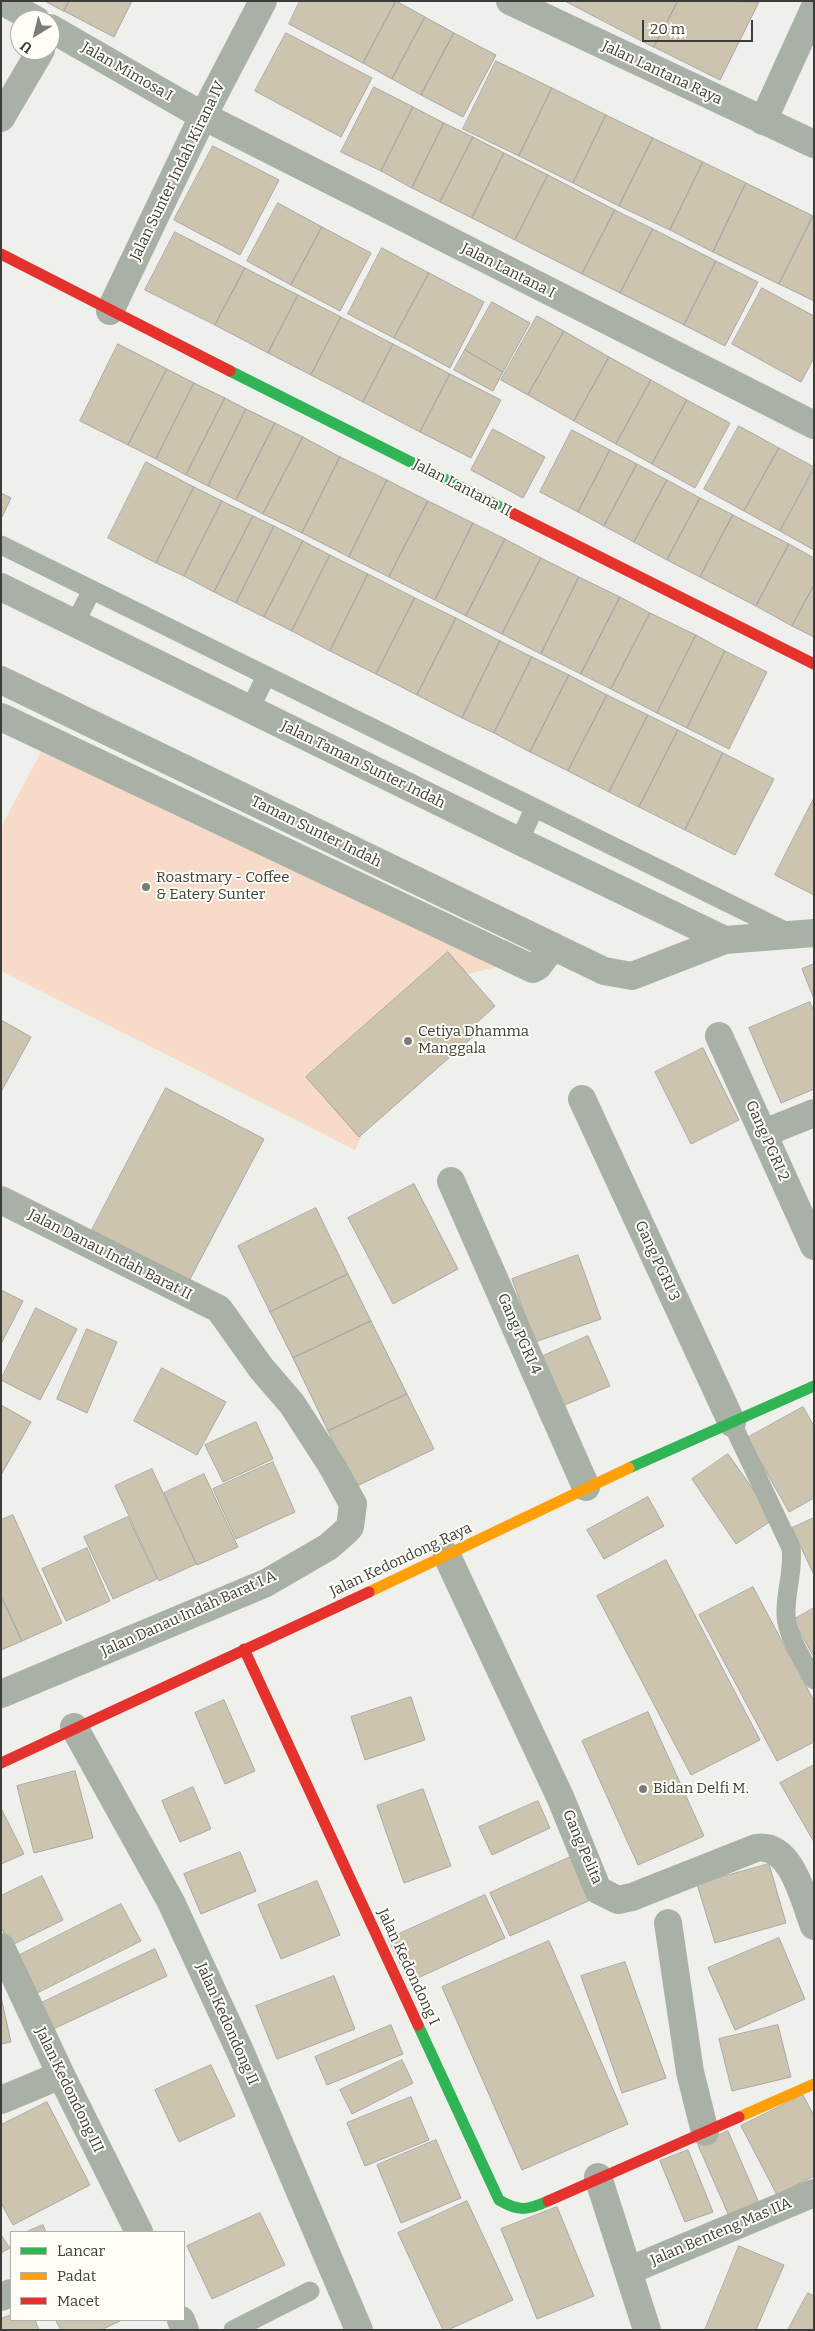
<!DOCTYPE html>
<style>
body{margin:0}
#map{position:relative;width:815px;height:2331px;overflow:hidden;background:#eff0eb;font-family:Bitter,serif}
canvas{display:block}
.frame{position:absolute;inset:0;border:2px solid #3c3c3a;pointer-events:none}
.legend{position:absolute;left:10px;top:2231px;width:175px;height:90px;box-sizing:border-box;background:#fefef7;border:1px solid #b0b0ab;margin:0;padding:6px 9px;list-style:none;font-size:15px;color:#3c3c3a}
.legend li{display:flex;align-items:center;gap:10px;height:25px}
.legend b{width:25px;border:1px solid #b0b0ab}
.north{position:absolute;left:10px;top:10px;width:50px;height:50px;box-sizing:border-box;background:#fefef7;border:1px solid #b0b0ab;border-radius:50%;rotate:216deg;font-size:14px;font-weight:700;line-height:20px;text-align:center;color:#3c3c3a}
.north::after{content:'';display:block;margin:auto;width:18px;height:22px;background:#7b7b78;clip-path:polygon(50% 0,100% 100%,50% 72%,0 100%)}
.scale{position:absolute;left:642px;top:20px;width:111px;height:22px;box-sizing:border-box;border:2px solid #3c3c3a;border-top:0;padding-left:6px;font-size:15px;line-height:18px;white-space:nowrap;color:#3c3c3a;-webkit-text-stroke:4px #fefef7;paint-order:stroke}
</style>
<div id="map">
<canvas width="815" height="2331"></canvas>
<div class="frame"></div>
<ul class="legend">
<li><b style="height:6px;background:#30b455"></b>Lancar</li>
<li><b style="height:6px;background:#ff9f0a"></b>Padat</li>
<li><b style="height:6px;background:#e5322d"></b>Macet</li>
</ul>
<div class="north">U</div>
<div class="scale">20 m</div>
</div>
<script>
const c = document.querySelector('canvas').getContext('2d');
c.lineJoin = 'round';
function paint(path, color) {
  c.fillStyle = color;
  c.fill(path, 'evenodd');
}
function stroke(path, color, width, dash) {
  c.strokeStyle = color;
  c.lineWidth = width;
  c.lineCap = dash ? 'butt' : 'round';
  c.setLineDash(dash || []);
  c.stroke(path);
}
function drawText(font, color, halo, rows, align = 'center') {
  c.font = font + ' Bitter,serif';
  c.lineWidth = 4;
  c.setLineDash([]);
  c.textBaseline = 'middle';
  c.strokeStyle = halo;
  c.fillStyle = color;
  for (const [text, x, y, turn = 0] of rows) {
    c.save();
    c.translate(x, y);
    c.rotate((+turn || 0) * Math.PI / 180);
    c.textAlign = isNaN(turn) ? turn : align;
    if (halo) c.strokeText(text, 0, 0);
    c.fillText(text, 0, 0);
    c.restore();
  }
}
paint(new Path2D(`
 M41,752L512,963L430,984L355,1150L1,971V827Z`), '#f7dbc8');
const building = new Path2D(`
 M45,1H69L64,11Z
 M69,1H132L114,37L64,11Z
 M300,1H396L363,63L289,24Z
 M396,1L425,17L392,79L363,63Z
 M565,1H678L654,47Z
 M678,1L759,2L720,80L654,47Z
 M425,17L454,33L421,95L392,79Z
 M286,33L372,78L341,137L255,91Z
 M454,33L496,55L463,117L421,95Z
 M496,61L552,88L519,156L463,129Z
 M374,87L413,107L381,171L341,152Z
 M552,88L606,115L573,183L519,156Z
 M413,107L444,123L412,188L381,171Z
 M606,115L653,138L619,206L573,183Z
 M444,123L473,137L440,202L412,188Z
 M473,137L504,153L472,218L440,202Z
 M653,138L703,162L670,230L619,206Z
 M213,146L279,180L240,255L174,220Z
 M504,153L548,175L515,240L472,218Z
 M703,162L746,183L713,252L670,230Z
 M548,175L615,210L582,274L515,240Z
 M746,183L813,216L779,284L713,252Z
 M278,203L322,227L291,285L247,261Z
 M615,210L653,229L620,293L582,274Z
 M813,216H814V301L779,284Z
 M322,227L371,253L340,311L291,285Z
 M653,229L716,261L684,325L620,293Z
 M175,232L245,268L215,325L145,290Z
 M382,248L429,273L394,338L348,314Z
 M716,261L758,282L725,346L684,325Z
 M245,268L298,295L268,353L215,325Z
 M429,273L484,302L450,368L394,338Z
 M762,288L814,316V358L801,382L732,344Z
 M298,295L341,317L311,375L268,353Z
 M492,302L530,323L503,372L465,350Z
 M537,316L564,331L528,395L501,380Z
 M341,317L393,344L363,402L311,375Z
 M564,331L609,357L574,421L528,395Z
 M118,344L167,369L128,445L80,421Z
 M393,344L450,374L420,432L363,402Z
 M465,350L503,372L493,391L454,370Z
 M609,357L651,380L616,444L574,421Z
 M167,369L194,383L156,459L128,445Z
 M450,374L501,400L471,458L420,432Z
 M651,380L687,400L652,464L616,444Z
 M194,383L225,398L186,475L156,459Z
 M225,398L246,409L208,486L186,475Z
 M687,400L730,423L695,488L652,464Z
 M246,409L275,423L236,500L208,486Z
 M275,423L303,437L263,514L236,500Z
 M739,426L779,448L744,511L704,489Z
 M493,429L545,457L523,498L471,470Z
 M572,430L610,450L578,512L540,492Z
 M303,437L340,457L302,533L263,514Z
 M779,448L814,467L780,531L744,511Z
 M610,450L637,464L604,526L578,512Z
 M340,457L387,480L349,557L302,533Z
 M146,462L194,487L156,563L108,538Z
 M637,464L667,480L634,542L604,526Z
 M814,470V550L780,531Z
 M387,480L428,501L389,577L349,557Z
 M667,480L700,498L667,560L634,542Z
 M194,487L222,501L184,576L156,563Z
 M1,493L11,498L2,517H1Z
 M700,498L733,515L700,577L667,560Z
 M222,501L253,516L214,592L184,576Z
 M428,501L473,523L435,600L389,577Z
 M733,515L789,544L756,606L700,577Z
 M253,516L274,526L236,603L214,592Z
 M473,523L505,539L466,616L435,600Z
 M274,526L303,541L264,617L236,603Z
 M505,539L541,558L502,634L466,616Z
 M303,541L330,555L292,631L264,617Z
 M789,544L814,558V585L792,626L756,606Z
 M330,555L368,574L330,651L292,631Z
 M541,558L579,577L541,654L502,634Z
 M368,574L415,598L376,674L330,651Z
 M579,577L620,597L581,674L541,654Z
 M814,585V637L792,626Z
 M620,597L650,613L611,689L581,674Z
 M415,598L456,618L417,695L376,674Z
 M650,613L696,635L657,713L611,689Z
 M456,618L500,641L462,718L417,695Z
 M696,635L725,651L687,728L657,713Z
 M500,641L532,657L494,733L462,718Z
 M725,651L767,672L729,749L687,728Z
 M532,657L569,675L530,752L494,733Z
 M569,675L607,695L568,771L530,752Z
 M607,695L648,715L609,792L568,771Z
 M648,715L678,730L639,807L609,792Z
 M678,730L723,753L685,830L639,807Z
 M723,753L774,779L735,855L685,830Z
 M814,798V895L775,875Z
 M448,952L495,1006L470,1029L475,1035L359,1137L306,1077Z
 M814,964V999L802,969Z
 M810,1002L814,1012V1089L781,1103L749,1028Z
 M1,1020L31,1037L1,1092Z
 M703,1048L739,1120L691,1144L655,1072Z
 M166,1088L264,1139L189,1281L92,1230Z
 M414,1184L458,1269L393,1304L348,1218Z
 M316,1208L348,1274L270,1312L238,1246Z
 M578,1255L601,1319L535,1342L512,1279Z
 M348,1274L371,1321L293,1358L270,1312Z
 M1,1290L23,1301L1,1344Z
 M36,1308L77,1329L40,1400L1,1380Z
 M371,1321L407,1394L328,1431L293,1358Z
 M87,1329L117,1342L87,1413L57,1399Z
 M588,1336L610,1386L562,1406L541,1357Z
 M162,1368L226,1402L197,1455L134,1421Z
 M407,1394L434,1449L355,1487L328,1431Z
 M1,1405L31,1422L1,1475Z
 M803,1407L814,1426V1498L789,1512L747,1438Z
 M256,1422L273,1459L223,1482L205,1445Z
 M728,1454L774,1519L736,1544L692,1479Z
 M273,1462L295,1512L236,1539L213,1489Z
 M152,1469L196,1564L159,1581L115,1486Z
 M204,1474L238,1547L197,1565L164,1493Z
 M648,1497L664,1526L604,1559L587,1530Z
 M13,1515L62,1623L22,1641L1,1595V1520Z
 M128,1517L157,1579L113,1599L84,1537Z
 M814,1518V1575L792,1528Z
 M87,1548L110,1601L66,1621L42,1569Z
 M666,1560L760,1740L691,1775L597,1596Z
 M753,1587L814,1701V1742L777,1761L699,1615Z
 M1,1597L22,1641L1,1650Z
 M814,1608V1657L793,1620Z
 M411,1697L425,1740L365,1760L351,1717Z
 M224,1700L255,1771L225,1784L195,1713Z
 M648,1712L704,1836L638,1865L582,1741Z
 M814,1765V1842L780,1783Z
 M75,1771L93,1838L34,1853L17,1786Z
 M193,1787L211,1829L180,1842L162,1801Z
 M423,1789L451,1866L404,1883L377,1806Z
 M538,1801L550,1828L492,1855L479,1827Z
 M1,1808L24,1854L1,1864Z
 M240,1852L256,1891L201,1914L184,1874Z
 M575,1855L595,1898L510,1936L490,1893Z
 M769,1864L786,1923L715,1943L697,1884Z
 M42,1876L63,1920L10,1946L1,1927V1896Z
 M317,1881L340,1935L281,1959L258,1905Z
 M485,1895L505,1938L409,1982L388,1939Z
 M121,1904L141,1941L35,1994L16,1957Z
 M779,1938L805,1999L735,2030L708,1968Z
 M549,1941L628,2124L522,2170L442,1987Z
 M155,1949L167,1976L49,2031L37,2005Z
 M625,1962L666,2078L622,2093L581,1976Z
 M334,1976L355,2029L277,2059L256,2006Z
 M1,1997L11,2042L1,2044Z
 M391,2025L403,2054L327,2085L315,2057Z
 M778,2025L791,2077L732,2091L719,2039Z
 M402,2060L413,2083L352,2114L340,2090Z
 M211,2065L235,2116L179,2142L155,2090Z
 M803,2095L814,2116V2176L777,2195L741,2126Z
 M411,2097L429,2140L365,2166L347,2123Z
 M47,2102L90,2185L13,2225L1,2203V2125Z
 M728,2131L762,2210L732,2223L698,2145Z
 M436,2140L461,2198L401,2223L377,2165Z
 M688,2150L713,2212L685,2222L660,2161Z
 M467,2201L513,2300L448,2330H443L398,2233Z
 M557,2207L594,2296L537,2319L501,2229Z
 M260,2213L285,2265L212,2299L187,2246Z
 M43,2225L46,2232H26Z
 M1,2235L10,2248L1,2253Z
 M739,2246L784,2265L756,2330H705Z
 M808,2293L814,2296V2330H788Z
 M11,2315V2320H35L39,2330H1V2319Z
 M56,2320H119L120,2321L101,2330H61Z`);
paint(building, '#cdc4b0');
stroke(building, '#a8a8a5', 1);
stroke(new Path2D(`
 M1,545L789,933
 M75,623L92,590
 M250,709L266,676
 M519,841L534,809
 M732,1423L791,1548C794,1571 785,1592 786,1615C787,1637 804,1660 814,1680
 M233,2330L310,2291`), '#a9b1a7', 19);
stroke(new Path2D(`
 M2,1L36,20
 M510,1L814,144
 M50,28L203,116L814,425
 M1,118L41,50
 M763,121L814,9
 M110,311L203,116L263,1
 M1,587L519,841L725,940
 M1,680L604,971L632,976L725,940L814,933
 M1,717L533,969L538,966L553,946
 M719,1036L814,1246
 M582,1099L732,1423
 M764,1133L814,1113
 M451,1181L586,1487
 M1,1200L219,1309L261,1368L292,1404L332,1466L353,1504L350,1527L343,1534L328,1547L266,1583L1,1694
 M447,1556L561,1799L598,1890L618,1900L632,1897L756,1848C792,1842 804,1901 814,1926
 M74,1727L171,1902L240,2051L359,2330
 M668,1923L690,2072L705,2132
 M1,1947L61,2075L139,2232
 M1,2100L61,2075
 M598,2177L647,2330
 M628,2271L814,2193
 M1,2297L11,2293
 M181,2320L185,2330`), '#a9b1a7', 28);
stroke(new Path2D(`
 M230,371L512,513
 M629,1468L814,1386
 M418,2025L499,2200C519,2212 528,2210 548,2201`), '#30b455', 11);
stroke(new Path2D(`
 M369,1592L629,1468
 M739,2117L814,2084`), '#ff9f0a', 11);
stroke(new Path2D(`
 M1,254L230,371
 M512,513L814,664
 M244,1649L418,2025
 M1,1763L369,1592
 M548,2201L739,2117`), '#e5322d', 11);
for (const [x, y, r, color] of [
 [146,887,5,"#7b7b78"],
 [408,1041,5,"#7b7b78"],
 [643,1789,5,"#7b7b78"]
]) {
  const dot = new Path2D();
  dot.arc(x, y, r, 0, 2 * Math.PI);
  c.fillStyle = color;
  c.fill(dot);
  stroke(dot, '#fefef7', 2);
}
drawText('15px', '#3c3c3a', '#fefef7', [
 ["Jalan Mimosa I",127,72,30],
 ["Jalan Lantana Raya",662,73,25],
 ["Jalan Sunter Indah Kirana IV",178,171,-64],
 ["Jalan Lantana I",508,271,27],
 ["Jalan Lantana II",462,488,27],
 ["Jalan Taman Sunter Indah",363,765,26],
 ["Taman Sunter Indah",316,832,26],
 ["Gang PGRI 2",767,1141,66],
 ["Jalan Danau Indah Barat II",110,1255,27],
 ["Gang PGRI 3",657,1261,65],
 ["Gang PGRI 4",519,1334,66],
 ["Jalan Kedondong Raya",401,1560,-25],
 ["Jalan Danau Indah Barat I A",189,1614,-24],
 ["Gang Pelita",582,1847,67],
 ["Jalan Kedondong I",408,1967,65],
 ["Jalan Kedondong II",227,2024,66],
 ["Jalan Kedondong III",69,2090,64],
 ["Jalan Benteng Mas IIA",721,2232,-23]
]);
drawText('15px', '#3c3c3a', '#fefef7', [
 ["Roastmary - Coffee",156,878],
 ["& Eatery Sunter",156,895],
 ["Cetiya Dhamma",418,1032],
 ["Manggala",418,1049],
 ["Bidan Delfi M.",653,1789]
], 'left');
</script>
